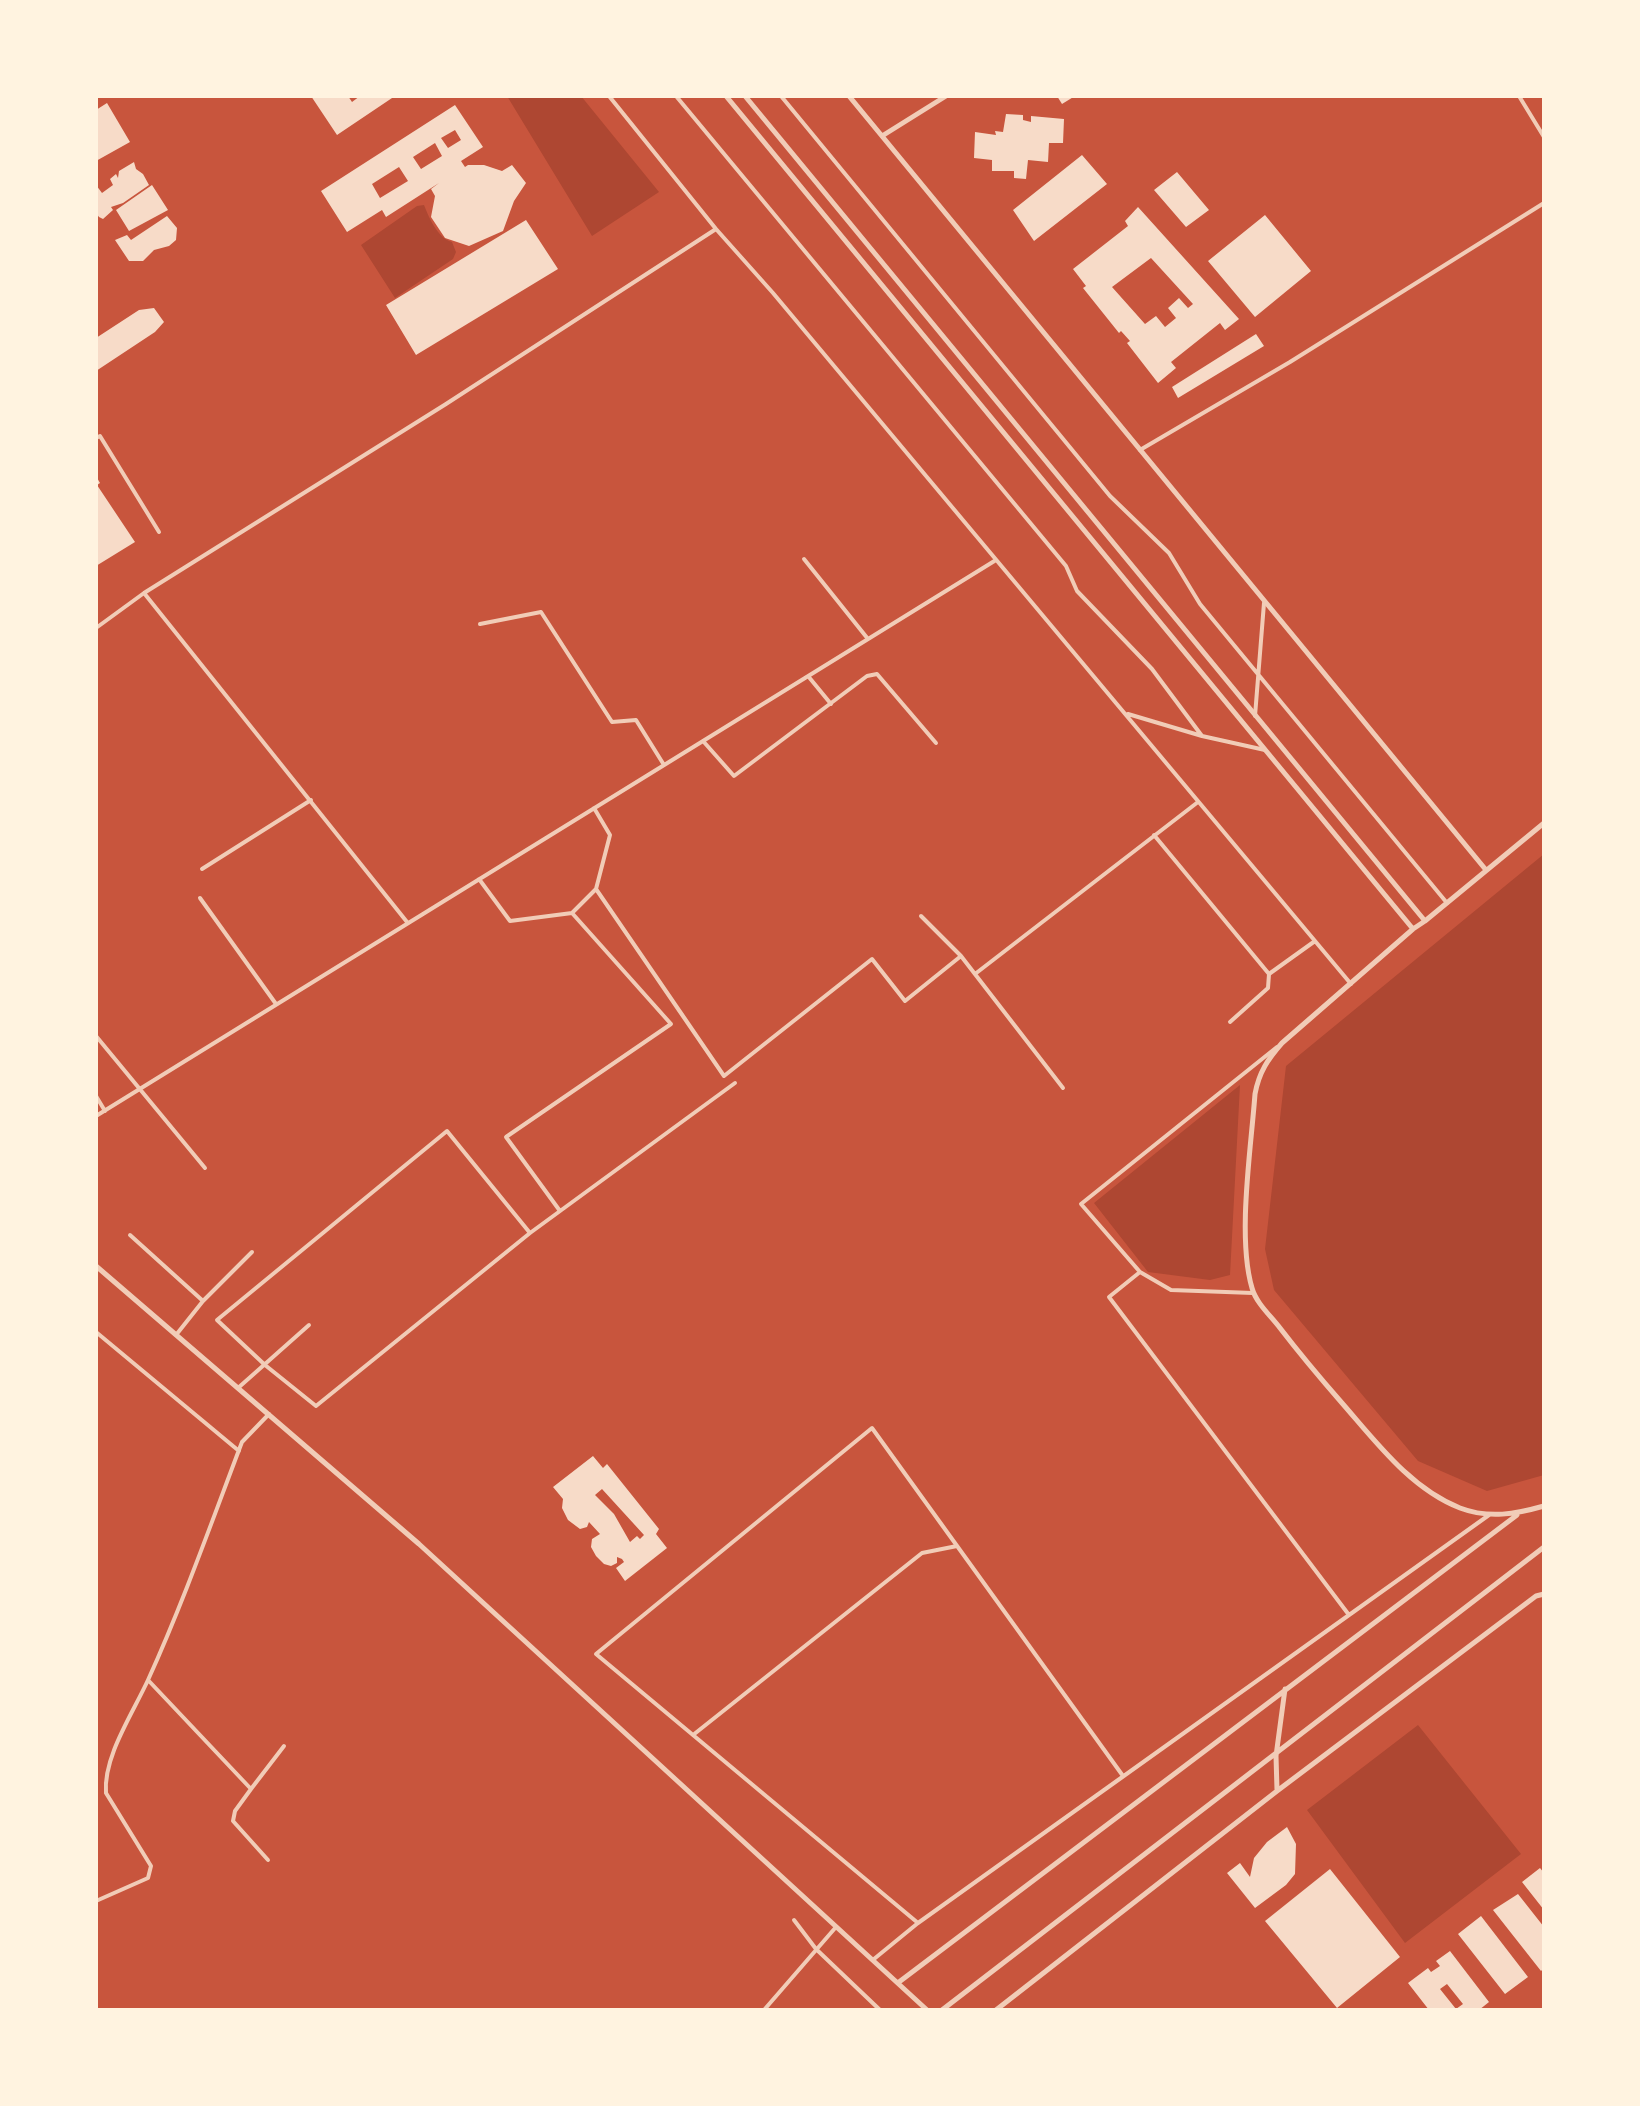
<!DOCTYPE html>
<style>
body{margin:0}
#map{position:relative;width:1640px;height:2106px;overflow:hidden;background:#c8553d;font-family:Overpass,sans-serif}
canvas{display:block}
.frame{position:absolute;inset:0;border:98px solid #fff3e0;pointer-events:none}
</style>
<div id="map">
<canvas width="1640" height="2106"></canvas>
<div class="frame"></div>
</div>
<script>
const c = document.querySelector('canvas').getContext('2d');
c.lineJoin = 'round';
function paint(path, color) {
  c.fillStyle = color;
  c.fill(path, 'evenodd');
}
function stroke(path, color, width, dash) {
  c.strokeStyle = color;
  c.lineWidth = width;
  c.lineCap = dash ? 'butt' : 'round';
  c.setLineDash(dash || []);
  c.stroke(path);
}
paint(new Path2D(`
 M507,96H581L659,192L592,236Z
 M424,205C428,215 437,238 452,242L456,252L453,259L395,298L361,245L417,206Z
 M1544,854V1475L1487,1491L1418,1461L1274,1290L1265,1249L1286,1066Z
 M1240,1085L1230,1275L1210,1280L1148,1272L1094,1203Z
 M1418,1725L1521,1854L1405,1943L1307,1810Z`), '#ae4732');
paint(new Path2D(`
 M311,96H348L352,102L360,96H395L337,135Z
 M1057,96H1075L1062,104Z
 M107,103L130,142L96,161V110Z
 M455,105L483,147L461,161L465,167L468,165H484L502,171L512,165L526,183L514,201L503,231L469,246L445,238L431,217L435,196L431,189L439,183L386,217L382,210L347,232L321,191ZM455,130L461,140L448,148L441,138ZM435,143L442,156L421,169L413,157ZM399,167L408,181L380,198L372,184Z
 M1006,114L1023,115V120L1031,122V116L1064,119L1063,143H1049L1048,162L1028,160L1026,179L1014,178V171H992V160L974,158L975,132L996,135L995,131L1003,132Z
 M1082,155L1107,184L1034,241L1013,210Z
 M134,162L136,169L143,174L149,185L123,203L111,207L113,210L103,219L99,217L96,213V185L102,193L113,185L110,179L116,174L118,178L119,171Z
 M1177,172L1209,210L1186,227L1154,190Z
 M152,185L168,210L129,231L116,210Z
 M1138,207L1239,319L1225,330L1220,323L1171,362L1176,368L1158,383L1127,343L1130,341L1121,331L1119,333L1083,288L1086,286L1073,269L1128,226L1125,221ZM1151,258L1193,304L1188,308L1179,298L1168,308L1176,318L1165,327L1156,316L1145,324L1112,287Z
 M1265,215L1311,271L1255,317L1208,261Z
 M167,216L177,228L176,240L169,246L154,250L143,261H129L115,240L127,235L131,240Z
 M526,220L558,269L416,355L386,305Z
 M154,308L164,322L155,332L96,371V338L139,310Z
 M1256,334L1264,346L1178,398L1172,387Z
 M96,476L100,483L97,485L135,542L96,566Z
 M593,1456L603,1468L607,1464L659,1529L656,1534L667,1548L625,1581L616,1568L624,1562L622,1559L617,1557V1563L611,1566L604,1564L596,1556L591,1547L592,1539L600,1534L589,1522L587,1527L580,1529L568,1520L562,1508L563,1499L553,1487ZM602,1489L644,1535L640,1539L637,1536L630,1542L614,1514L595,1495Z
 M1287,1827L1296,1844L1295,1874L1286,1885L1255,1908L1227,1873L1240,1863L1250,1877L1254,1858L1267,1842Z
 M1540,1868L1544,1873V1910L1522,1882Z
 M1330,1869L1400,1957L1337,2008L1265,1921Z
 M1518,1894L1544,1927V1968L1541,1971L1493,1910Z
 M1481,1916L1528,1977L1505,1994L1458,1934Z
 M1450,1951L1489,2002L1479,2010H1429L1408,1983L1428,1968L1431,1972L1440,1966L1436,1961ZM1447,1984L1463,2004L1456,2009L1440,1989Z`), '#f7dbc8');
stroke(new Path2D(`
 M609,96L716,229L773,293L1351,984
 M676,96L1066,566L1077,591L1152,669L1202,736
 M781,96L1110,496L1169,553L1200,604L1447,903
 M1519,96L1544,137
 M96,438L100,436L159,532
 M1140,450L1290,362L1544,203
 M804,559L868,639
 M144,593L407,922
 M480,624L541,612L612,722L636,720L664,765
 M96,628L144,593L446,404L716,229
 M808,676L831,704
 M1128,714L1202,736L1265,750
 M1255,716L1264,603
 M703,741L734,776L867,676L877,674L936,743
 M1154,835L1269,974
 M202,869L311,800
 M479,879L510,921L572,913L596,889L610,835L594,808
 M596,889L724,1076L872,959L905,1001L961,956L1063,1088
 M200,898L276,1004
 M921,916L961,956
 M975,974L1198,802
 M1230,1022L1268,988L1269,974L1315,941
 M96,1036L205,1168
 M96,1096L105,1111
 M96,1116L996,560
 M560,1211L506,1137L671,1024L572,913
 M530,1233L447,1131L217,1320L265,1365L316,1406L530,1233L735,1083
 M130,1235L203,1301
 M1140,1272L1109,1297L1349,1615
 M1253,1293L1171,1290L1140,1272L1081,1204L1277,1047
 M96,1332L239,1451
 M176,1335L203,1301L252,1252
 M238,1388L309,1325
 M148,1680L251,1789L284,1746
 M693,1735L922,1553L957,1546
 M251,1789L235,1811L233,1821L268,1860
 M96,1901L148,1878L151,1866L106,1793C103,1757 133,1713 148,1680C183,1603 212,1521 242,1442L269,1414
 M794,1920L816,1949L880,2010
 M918,1923L596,1654L872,1428L1123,1776
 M874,1959L918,1923L1489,1515
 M764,2010L836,1927`), '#f1ccb7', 4);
stroke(new Path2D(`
 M726,96L1413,929
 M745,96L1425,921
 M849,96L1486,870
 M882,136L946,96
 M1544,823L1425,921L1413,929L1282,1043C1268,1059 1259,1072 1255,1094C1251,1149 1237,1237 1252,1288C1256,1303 1271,1316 1280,1328C1300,1354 1321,1379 1342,1403C1376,1442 1411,1489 1460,1508C1489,1519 1516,1514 1544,1506
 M96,1266L419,1544L927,2010
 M1277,1790L1276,1756L1285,1689
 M899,1982L1517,1515
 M942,2010L1544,1547
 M996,2010L1277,1791L1536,1596L1544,1594`), '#f1ccb7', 5);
</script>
